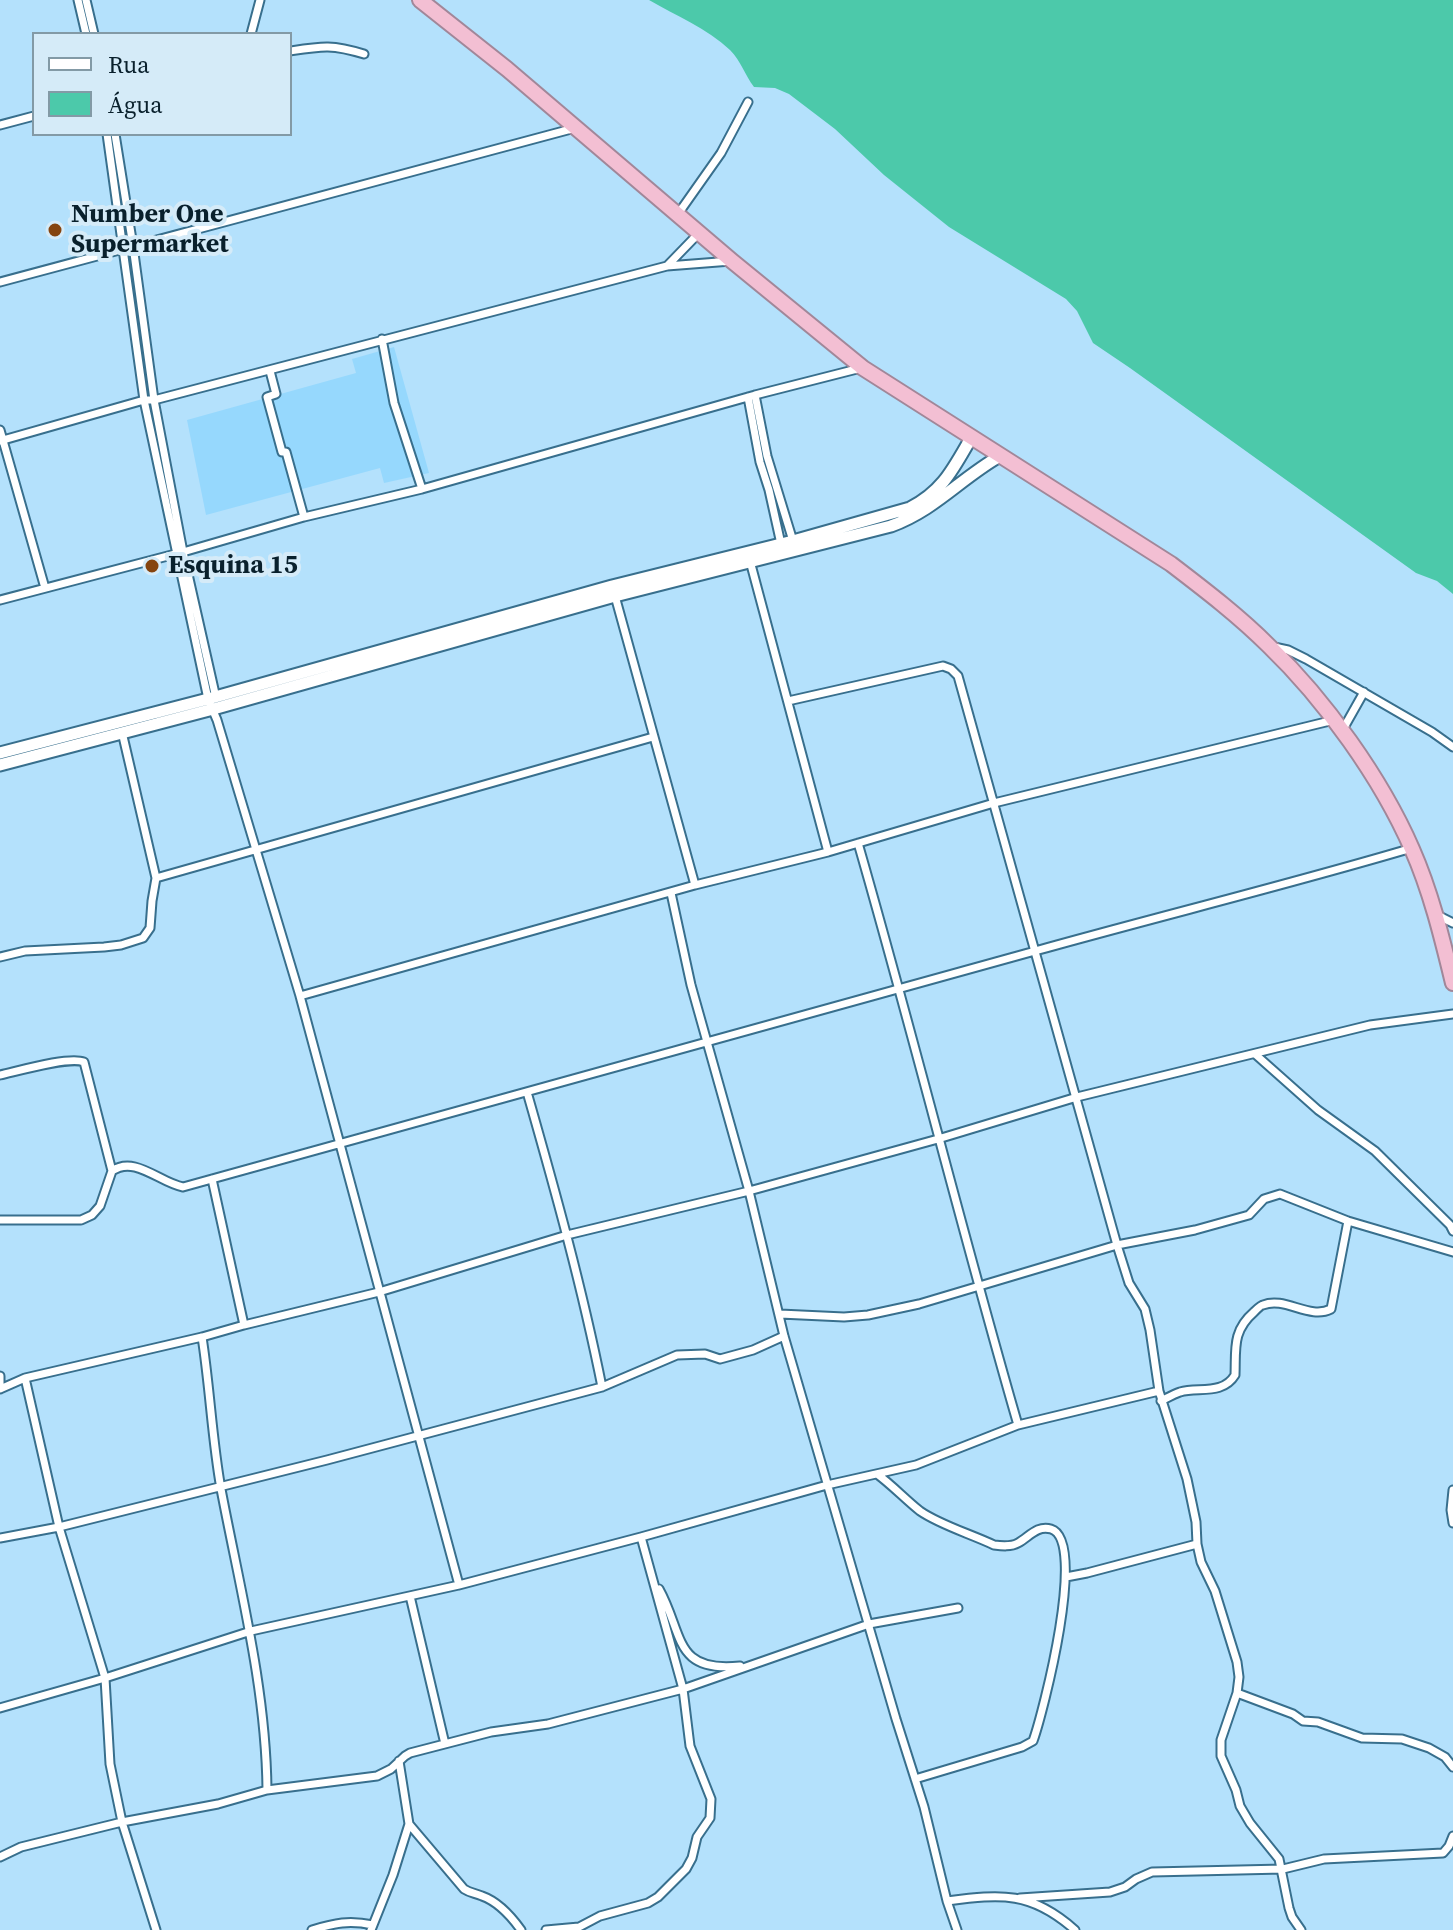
<!DOCTYPE html>
<meta charset="utf-8">
<style>
body{margin:0}
#map{position:relative;width:1453px;height:1930px;overflow:hidden;background:#b4e1fc;font-family:"Source Serif 4",serif}
canvas{display:block}
.legend{position:absolute;left:32px;top:32px;width:260px;height:104px;box-sizing:border-box;background:#d5ebf8;border:2px solid #839aa6;margin:0;padding:10px 14px;list-style:none;font-size:24px;color:#09202c}
.legend li{display:flex;align-items:center;gap:16px;height:40px}
.legend b{width:40px;border:2px solid #839aa6}
</style>
<div id="map">
<canvas width="1453" height="1930"></canvas>
<ul class="legend">
<li><b style="height:10px;background:#fff"></b>Rua</li>
<li><b style="height:22px;background:#4cc9aa"></b>Água</li>
</ul>
</div>
<script>
const c = document.querySelector('canvas').getContext('2d');
c.lineJoin = 'round';
function paint(path, color) {
  c.fillStyle = color;
  c.fill(path, 'evenodd');
}
function stroke(path, color, width, dash) {
  c.strokeStyle = color;
  c.lineWidth = width;
  c.lineCap = dash ? 'butt' : 'round';
  c.setLineDash(dash || []);
  c.stroke(path);
}
function drawText(font, color, halo, rows, align = 'center') {
  c.font = font + ' "Source Serif 4",serif';
  c.lineWidth = 8;
  c.setLineDash([]);
  c.textBaseline = 'middle';
  c.strokeStyle = halo;
  c.fillStyle = color;
  for (const [text, x, y, turn = 0] of rows) {
    c.save();
    c.translate(x, y);
    c.rotate((+turn || 0) * Math.PI / 180);
    c.textAlign = isNaN(turn) ? turn : align;
    if (halo) c.strokeText(text, 0, 0);
    c.fillText(text, 0, 0);
    c.restore();
  }
}
paint(new Path2D(`
 M394,347L429,473L384,483L380,468L206,515L187,420L356,373L352,359Z`), '#96d8fd');
paint(new Path2D(`
 M649,0H1453V594L1437,581L1416,573L1130,368L1093,343L1077,311L1066,299L949,227L884,175L835,129L789,94L775,88L754,87C745,75 741,61 730,50C707,28 676,16 649,0Z`), '#4cc9aa');
const street = new Path2D(`
 M78,0L86,34
 M86,0L94,34
 M251,34L260,0
 M290,51C322,46 332,44 364,54
 M0,125L34,116
 M107,134L144,400L208,699L217,720L300,996L459,1585
 M115,134L133,246L154,400L183,552L216,698
 M678,214L721,153L748,102
 M667,266L699,233
 M0,282L575,128
 M382,339L394,403L422,489
 M270,371L276,394L267,397L282,452H286L304,517
 M755,395L767,456L793,541
 M748,397L760,462L769,490L781,544
 M0,430L45,588
 M0,441L144,400H154L667,266L731,261
 M750,561L828,852
 M615,596L695,885
 M0,600L183,552L304,517L422,489L755,395L861,368
 M1274,647L1288,650L1306,659L1432,732L1453,747
 M788,701L943,666L951,669L958,676L1117,1245L1129,1283L1145,1309L1150,1330L1159,1391L1187,1479L1196,1522L1197,1544L1201,1562L1215,1591L1237,1662L1239,1677L1237,1693L1221,1740V1756L1236,1790L1240,1806L1250,1823L1279,1859L1289,1908L1292,1917L1301,1930
 M1342,731L1364,692
 M858,843C914,1037 962,1232 1018,1425
 M156,878L653,737
 M671,893L691,985L749,1191L784,1336L896,1719L924,1807L947,1901L957,1930
 M1437,915L1453,923
 M0,957L25,951L104,947L121,945L143,938L150,928L152,901L156,878L122,732
 M300,996L695,885L828,852L994,803L1334,720
 M1255,1054L1318,1110L1375,1151L1450,1225L1453,1231
 M0,1075C18,1071 69,1056 84,1062L112,1171L100,1206L92,1215L81,1220H0
 M527,1092C555,1190 582,1287 602,1387
 M112,1171C135,1155 160,1183 183,1187C468,1110 752,1031 1035,951C1160,916 1287,885 1412,848
 M212,1179L244,1325
 M780,1314L844,1317L868,1315L919,1304L1117,1245L1195,1230L1249,1215L1264,1199L1280,1194L1348,1221L1453,1252
 M202,1337C210,1388 212,1439 221,1489C240,1589 266,1688 267,1790
 M0,1376V1389
 M25,1378L59,1527L105,1678L110,1764L122,1822L156,1930
 M0,1389L25,1378L202,1337L244,1325L379,1292L567,1235L749,1191L938,1139L1077,1097L1370,1025L1453,1014
 M1161,1401C1167,1398 1174,1394 1180,1392C1199,1387 1223,1395 1235,1375C1236,1349 1232,1331 1254,1312C1255,1311 1261,1305 1263,1305C1285,1296 1309,1320 1331,1309L1348,1221
 M877,1474C892,1485 906,1500 920,1511C940,1525 971,1534 994,1545C1002,1546 1011,1547 1018,1543C1029,1537 1037,1525 1051,1529C1088,1540 1043,1713 1033,1741L1022,1747L915,1779
 M1453,1490L1451,1510L1453,1523
 M641,1537L683,1689L869,1624L958,1608
 M0,1538L59,1527L327,1460L602,1387L677,1355L705,1354L720,1359L753,1350L784,1336
 M1066,1577L1087,1573L1197,1544
 M659,1589C684,1634 673,1673 740,1666
 M410,1596L445,1744
 M1237,1693L1293,1714L1303,1721L1318,1722L1362,1738L1402,1739L1429,1748L1445,1757L1453,1767
 M0,1708L105,1678L251,1631L459,1585L641,1537L827,1485L916,1465L1018,1425L1159,1391
 M409,1824L464,1889C470,1893 475,1893 482,1896C499,1902 511,1916 521,1930
 M0,1857L21,1847L122,1822L218,1804L267,1790L377,1776L391,1769L405,1756L410,1753L491,1732L548,1724L683,1689L690,1746L711,1799L710,1818L697,1837L692,1858L686,1869L658,1897L648,1903L600,1916L579,1927L546,1930
 M1020,1898L1110,1892L1125,1887L1136,1879L1152,1872L1283,1869L1324,1859L1443,1853L1449,1846L1453,1836
 M947,1901C1002,1894 1031,1891 1075,1930
 M312,1930C335,1923 349,1920 373,1925
 M371,1930L393,1875L409,1824L399,1761`);
const secondary = new Path2D(`
 M0,753L208,699L612,586L793,541L910,508C943,491 953,469 971,438
 M0,765L217,708L615,596L891,526C935,510 961,478 1000,456`);
const highway = new Path2D(`
 M420,0L507,69L732,261L863,368L1171,564C1205,590 1239,616 1269,646C1325,700 1381,778 1412,849C1431,892 1442,938 1453,983`);
stroke(street, '#386f8d', 11);
stroke(secondary, '#386f8d', 15);
stroke(highway, '#a18799', 18);
stroke(street, '#fff', 7);
stroke(secondary, '#fff', 11);
stroke(highway, '#f3bfd3', 14);
for (const [x, y, r, color] of [
 [55,230,8,"#85440e"],
 [152,566,8,"#85440e"]
]) {
  const dot = new Path2D();
  dot.arc(x, y, r, 0, 2 * Math.PI);
  c.fillStyle = color;
  c.fill(dot);
  stroke(dot, '#d5ebf8', 3);
}
drawText('bold 26px', '#09202c', '#d5ebf8', [
 ["Number One",71,215],
 ["Supermarket",71,245],
 ["Esquina 15",168,566]
], 'left');
</script>
